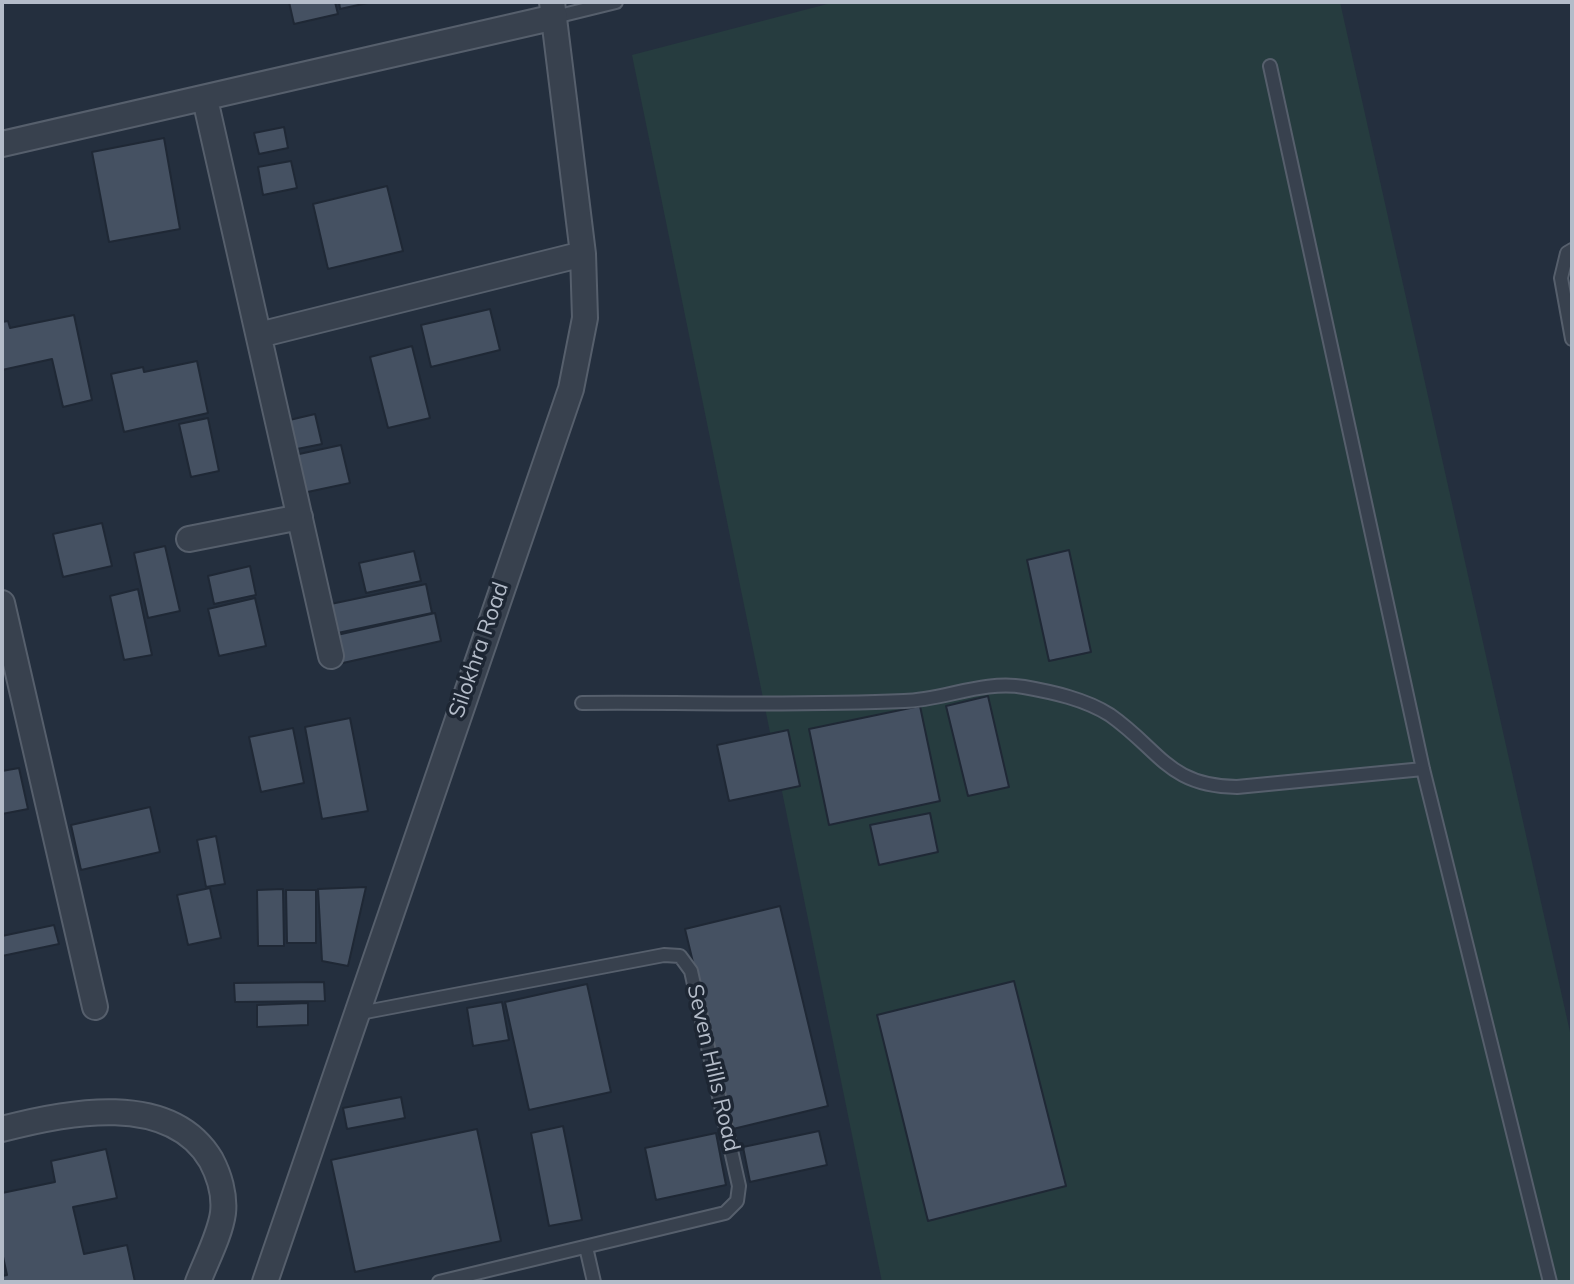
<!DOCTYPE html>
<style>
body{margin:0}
#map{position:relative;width:1574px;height:1284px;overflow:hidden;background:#242f3e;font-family:Mulish,sans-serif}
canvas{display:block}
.frame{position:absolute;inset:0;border:4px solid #b4bcc9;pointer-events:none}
</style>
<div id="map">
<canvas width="1574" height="1284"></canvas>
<div class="frame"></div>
</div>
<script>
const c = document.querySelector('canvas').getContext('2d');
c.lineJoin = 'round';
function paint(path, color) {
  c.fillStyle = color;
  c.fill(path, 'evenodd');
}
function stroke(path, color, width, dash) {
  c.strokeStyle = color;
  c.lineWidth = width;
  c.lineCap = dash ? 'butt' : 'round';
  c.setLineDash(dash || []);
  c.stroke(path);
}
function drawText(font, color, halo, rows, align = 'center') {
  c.font = font + ' Mulish,sans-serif';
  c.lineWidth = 7;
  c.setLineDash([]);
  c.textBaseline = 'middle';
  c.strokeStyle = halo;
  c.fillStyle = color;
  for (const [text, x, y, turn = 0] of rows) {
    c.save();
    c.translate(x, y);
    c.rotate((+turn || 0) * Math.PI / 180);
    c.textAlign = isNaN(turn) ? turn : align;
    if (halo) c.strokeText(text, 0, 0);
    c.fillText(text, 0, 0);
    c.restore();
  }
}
paint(new Path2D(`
 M835,2H1340L1572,1041V1282H882L632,55Z`), '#263c3f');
const building = new Path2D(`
 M289,2H335L338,14L294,24Z
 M339,2H372L340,9Z
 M284,127L288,148L259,154L254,133Z
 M164,138L180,229L109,242L92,152Z
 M291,161L297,188L263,195L258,167Z
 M387,186L403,251L328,269L313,204Z
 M490,309L500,350L431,367L421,325Z
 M74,315L92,400L63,407L52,359L2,370V322L8,321L10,328Z
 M412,346L430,418L388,428L370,357Z
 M197,361L208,413L124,432L111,374L143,367L144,372Z
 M315,414L322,444L287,451L281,422Z
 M208,418L219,471L191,477L179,424Z
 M341,445L350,483L298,494L290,456Z
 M102,523L112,566L63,577L53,534Z
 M165,546L180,611L148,618L134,553Z
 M1069,550L1091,652L1049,661L1027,560Z
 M414,551L421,581L366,593L359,563Z
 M250,566L256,595L214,604L208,576Z
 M426,584L432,613L333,634L326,605Z
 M138,589L152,655L124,660L110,596Z
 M255,598L266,646L219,656L208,609Z
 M435,613L441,641L334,665L328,637Z
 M988,696L1009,787L968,796L946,706Z
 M920,706L940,801L829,825L809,729Z
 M350,718L368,811L322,819L305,727Z
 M293,728L304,783L261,792L249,737Z
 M788,730L800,786L729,801L717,745Z
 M19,768L28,809L2,814V771Z
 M150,807L160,852L81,870L71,825Z
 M930,813L938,852L879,865L870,825Z
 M216,836L225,884L206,887L197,840Z
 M366,887L348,966L322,961L318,889Z
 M210,888L221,938L188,945L177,895Z
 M283,889L284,946H258L257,890Z
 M286,890H316V943H287Z
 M780,906L828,1106L733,1129L685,929Z
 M54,925L59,944L2,956V936Z
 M1014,981L1066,1186L928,1221L877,1015Z
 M324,982L325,1001L235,1002L234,983Z
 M587,984L611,1092L529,1110L505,1002Z
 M502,1002L509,1040L473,1046L467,1008Z
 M308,1003V1025L257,1027V1005Z
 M401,1097L405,1118L347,1129L343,1108Z
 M563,1126L582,1220L549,1226L531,1133Z
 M477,1129L501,1241L355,1272L331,1160Z
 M819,1131L827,1165L750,1182L743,1147Z
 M716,1133L726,1185L656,1200L645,1148Z
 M106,1149L117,1198L73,1207L84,1254L127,1245L135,1282H2V1276L7,1275L2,1252V1193L55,1182L51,1161Z`);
paint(building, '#455162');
stroke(building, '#1f2835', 2);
const service = new Path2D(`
 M555,17L616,2
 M1270,66L1423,769L1550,1282
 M1572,250L1567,253L1561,278L1572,339
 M582,703C689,702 797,706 904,701C944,700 983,680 1024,687C1052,692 1085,699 1110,715C1161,751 1168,786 1237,787L1423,769
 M355,1014L664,955L680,956L691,971L739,1186L737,1201L725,1213L439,1282
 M586,1247L594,1282`);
const minor = new Path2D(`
 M205,99L331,656
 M2,144L555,17
 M259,335L583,254
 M189,539L300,517
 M2,603L95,1007
 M2,1129C66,1112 170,1091 211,1160C219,1175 225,1195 223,1213C220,1235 206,1261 198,1282
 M265,1282L571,389L585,318L583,254L552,2`);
stroke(service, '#565f6c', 16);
stroke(minor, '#565f6c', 28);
stroke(service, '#38414e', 12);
stroke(minor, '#38414e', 24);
drawText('22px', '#b4bcc9', '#1d2633', [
 ["Silokhra Road",479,650,-71],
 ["Seven Hills Road",713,1068,77]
]);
</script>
